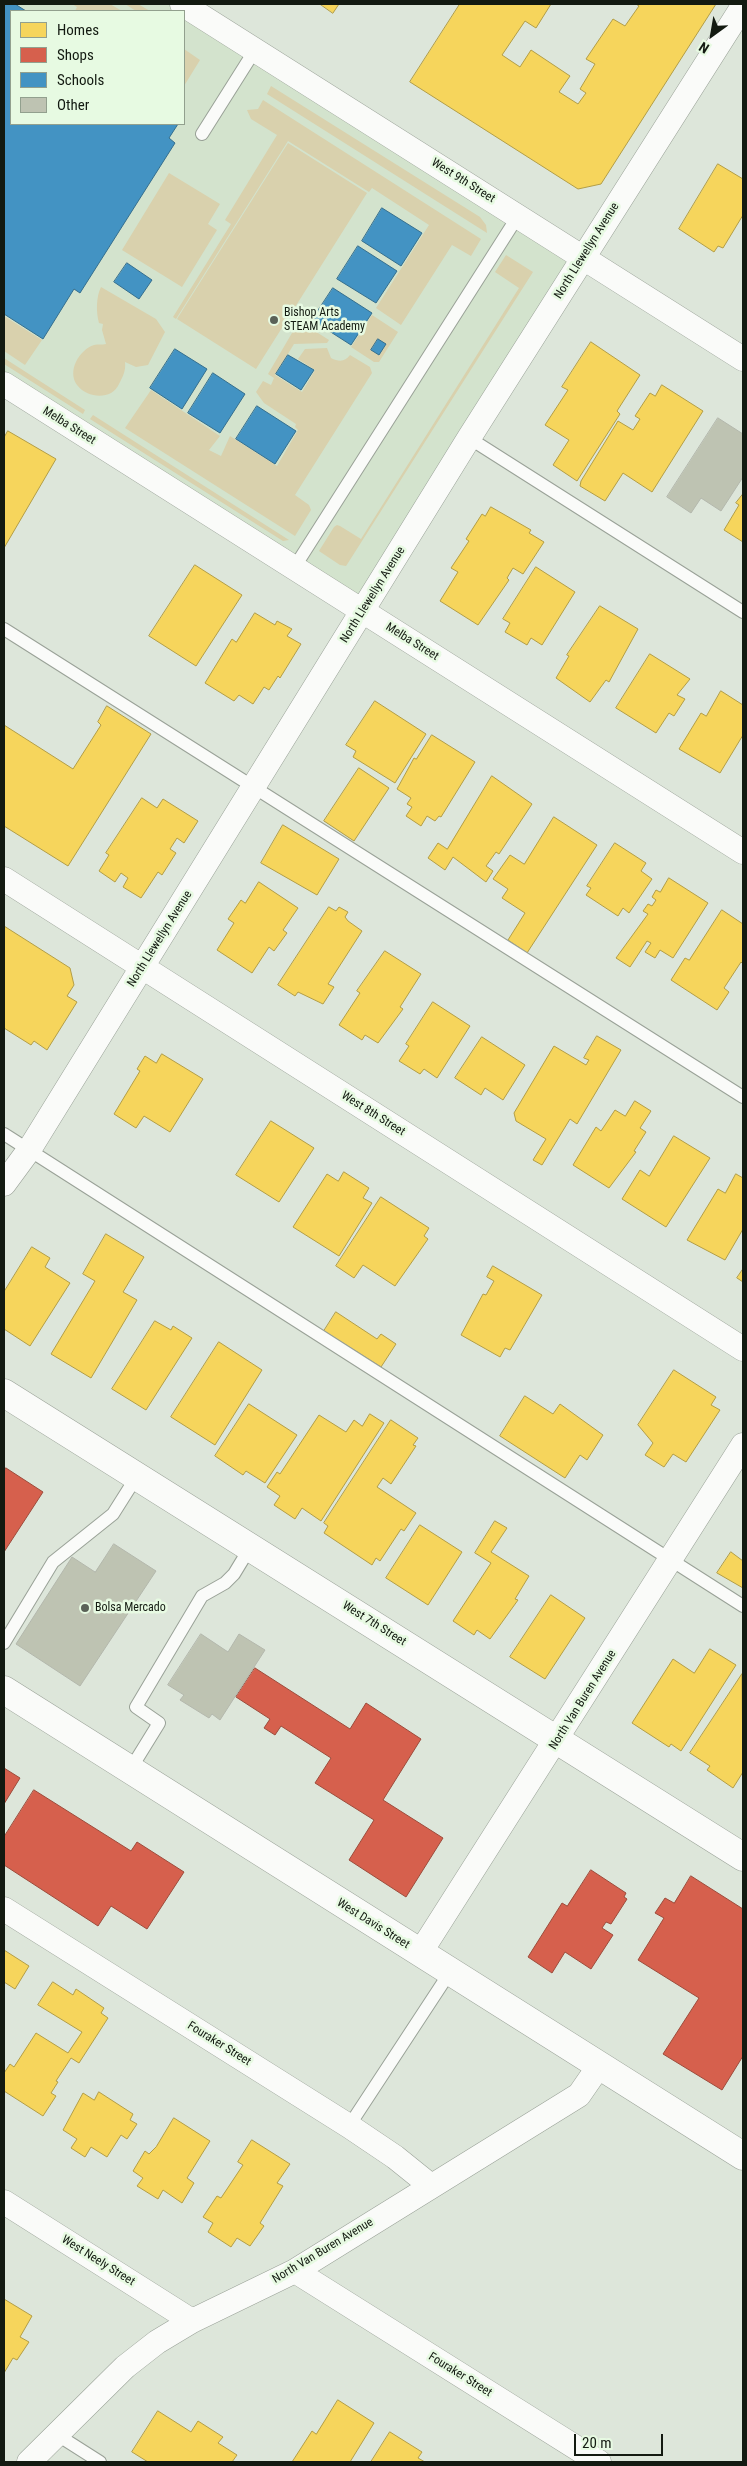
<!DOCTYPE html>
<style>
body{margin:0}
#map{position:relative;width:747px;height:2466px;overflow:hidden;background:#dde6da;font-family:"Roboto Condensed",sans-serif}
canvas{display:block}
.frame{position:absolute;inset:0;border:5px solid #131a11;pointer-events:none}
.legend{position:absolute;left:10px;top:10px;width:175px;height:115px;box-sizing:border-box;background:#e7fae2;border:1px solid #92a08e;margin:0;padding:6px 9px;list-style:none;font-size:15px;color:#131a11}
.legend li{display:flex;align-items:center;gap:10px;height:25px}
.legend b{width:25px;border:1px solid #92a08e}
.north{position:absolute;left:687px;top:10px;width:50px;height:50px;-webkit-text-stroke:4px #e7fae2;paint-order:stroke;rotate:212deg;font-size:14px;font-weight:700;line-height:20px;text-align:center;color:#131a11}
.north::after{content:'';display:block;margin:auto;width:18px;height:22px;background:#131a11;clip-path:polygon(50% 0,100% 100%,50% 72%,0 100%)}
.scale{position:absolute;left:574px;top:2434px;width:89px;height:22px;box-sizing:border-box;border:2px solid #131a11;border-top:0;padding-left:6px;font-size:15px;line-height:18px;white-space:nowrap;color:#131a11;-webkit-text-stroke:4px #e7fae2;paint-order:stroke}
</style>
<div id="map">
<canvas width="747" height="2466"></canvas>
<div class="frame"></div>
<ul class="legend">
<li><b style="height:14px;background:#f6d55c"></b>Homes</li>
<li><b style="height:14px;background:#d6604d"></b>Shops</li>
<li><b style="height:14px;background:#4393c3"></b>Schools</li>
<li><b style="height:14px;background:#bec3b2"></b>Other</li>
</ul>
<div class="north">N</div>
<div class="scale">20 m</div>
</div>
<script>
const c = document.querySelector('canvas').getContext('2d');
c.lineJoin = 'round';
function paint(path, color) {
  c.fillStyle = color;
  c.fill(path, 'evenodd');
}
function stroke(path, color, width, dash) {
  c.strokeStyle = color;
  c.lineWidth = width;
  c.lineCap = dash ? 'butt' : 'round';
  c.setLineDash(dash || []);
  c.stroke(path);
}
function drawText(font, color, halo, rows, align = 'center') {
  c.font = font + ' "Roboto Condensed",sans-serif';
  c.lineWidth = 5;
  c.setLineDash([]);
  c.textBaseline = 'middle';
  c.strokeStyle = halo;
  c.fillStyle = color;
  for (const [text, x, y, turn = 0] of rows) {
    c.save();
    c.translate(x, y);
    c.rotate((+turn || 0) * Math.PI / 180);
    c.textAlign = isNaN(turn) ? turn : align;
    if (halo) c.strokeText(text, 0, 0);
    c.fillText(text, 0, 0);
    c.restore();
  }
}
paint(new Path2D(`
 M4,4H182L583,257L364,611L4,383ZM11,11H184V124H11Z`), '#d3e3cd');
paint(new Path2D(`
 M72,4H110L122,11H75L77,7Z
 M125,4H138L150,11H136Z
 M184,49L200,60L184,86Z
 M271,86L480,217L486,225L487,233L267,94Z
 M263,100L481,239L471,256L452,245L401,325L376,308L429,225L372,188L369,192L288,141L176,319L173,317L231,224L225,220L277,135L251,119L247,110L258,109Z
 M288,143L367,193L256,369L177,319Z
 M169,173L220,204L208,224L217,230L182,287L122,250Z
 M506,255L533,272L348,563L346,566L340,565L319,551L334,527L337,525L340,526L361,539L519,288L495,272Z
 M101,287L156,319L165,332L148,365L136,367L125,362C126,371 123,376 119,384C112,400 88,399 77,385C67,371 79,350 94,345C98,344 102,345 106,344L102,330L103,324L99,323C96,312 96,297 101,287Z
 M372,315L398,332L379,362H374L351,347Z
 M4,316L42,340L25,365L4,351Z
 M299,321L329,340L327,343L294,344L275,375L302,392L315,370L298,359L305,349L327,348L331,358C339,362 345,362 350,355L370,367L372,373L295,495L309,505L311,510L295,536L125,428L151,390L220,436L209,450L221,456L230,436L277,466L298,430L295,427L296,424L264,403L256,392L263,381L271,385L274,378L268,374Z
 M4,358L85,410L83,414L4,364Z
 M93,415L289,540L283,541L90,419Z`), '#d9d1ad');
const homes = new Path2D(`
 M320,4H339L333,13Z
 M460,4H551L536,28L525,21L502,55L520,67L531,50L570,76L559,92L578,104L586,93L580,89L595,64L586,59L613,19L625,26L639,6L636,4H716L601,184L578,189L410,82Z
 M718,164L743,179V215L723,248L718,246L714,252L679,229Z
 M591,342L640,375L617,411L620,414L577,481L553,465L569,440L545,425L568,390L562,387Z
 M662,385L703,411L652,492L623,473L605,501L580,486L581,481L618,421L633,430L640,419L635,416L650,393L655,396Z
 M8,431L56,459L4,548V438Z
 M743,494V542L724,530L739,505L736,503Z
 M491,507L531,530L529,533L544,542L523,574L513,568L507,578L509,580L478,625L440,601L458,572L451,568L469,541L466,539L482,514L485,516Z
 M195,565L242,595L196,666L149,636Z
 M536,567L575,592L542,645L531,638L527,645L505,632L510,623L503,619Z
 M600,606L638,629L609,682L606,680L590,702L556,678L569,656L567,655Z
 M255,613L275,625L277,621L292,629L287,636L301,644L280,678L278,676L269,690L264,687L253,704L239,695L234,701L205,683L232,639L236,642Z
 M650,654L690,679L677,695L685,699L674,716L669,713L656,733L616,708Z
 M721,691L743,705V735L720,773L679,749L701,713L706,716Z
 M375,701L426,734L395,783L353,757L356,751L346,745Z
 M107,706L151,734L68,866L4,826V725L73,769L101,725L98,722Z
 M432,735L475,762L441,817L439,816L435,821L427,816L421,826L406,816L412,807L407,804L411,798L397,789L414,758L416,759Z
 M359,768L389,788L354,841L324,821Z
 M492,776L532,804L499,854L496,852L486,866L493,871L486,882L453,857L445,870L428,858L438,843L447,849Z
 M142,798L157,808L163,799L198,821L184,843L177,838L170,849L176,853L162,875L158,872L141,898L123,887L128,878L121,873L115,882L99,871L109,855L106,853Z
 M554,817L597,845L527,953L508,940L525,913L502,898L508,889L493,879L510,855L524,864Z
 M283,825L339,859L317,895L261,863Z
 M615,843L646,863L641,871L652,879L629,913L623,908L618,916L586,895L591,888L587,886Z
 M669,878L708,903L673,958L660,950L655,958L645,952L651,943L647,941L630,967L616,958L648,914L643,911L648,904L652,906L656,900L652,897L656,890L660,892Z
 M259,882L298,908L283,930L287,933L274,951L269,947L252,973L217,950L234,923L228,919L241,900L245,903Z
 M329,907L336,911L339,907L348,912L345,917L348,921L362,931L328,984L334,987L323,1004L298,992L295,996L278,985Z
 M722,910L743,924V964L741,962L724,988L729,992L717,1010L671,980L685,958L689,960Z
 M4,926L70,968L74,985L67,996L77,1002L47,1050L34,1041L31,1045L4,1028Z
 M385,951L421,974L400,1007L403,1009L378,1043L365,1035L362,1040L339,1025L360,993L357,991Z
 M433,1002L470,1026L437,1078L424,1069L420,1074L399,1061L409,1046L406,1044Z
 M597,1036L621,1050L577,1124L570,1119L542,1165L533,1160L546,1139L516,1121L514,1113L554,1046L586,1065L589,1060L584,1058Z
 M482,1037L525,1065L503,1100L485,1088L481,1095L455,1078Z
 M162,1054L203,1079L170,1132L144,1116L136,1128L114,1114L140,1071L137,1069L145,1056L156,1063Z
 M635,1101L651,1111L640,1128L646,1132L634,1151L636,1152L609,1188L573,1165L596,1127L601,1131L615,1110L625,1116Z
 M271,1121L314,1148L279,1202L236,1175Z
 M674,1136L710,1158L666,1227L622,1199L640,1170L649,1176Z
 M344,1172L369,1188L363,1198L372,1203L339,1256L293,1227L327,1174L338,1181Z
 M736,1174L743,1178V1229L725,1260L687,1240L718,1189L725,1193Z
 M381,1197L429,1228L424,1236L428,1239L395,1286L363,1265L354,1278L336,1266Z
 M106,1234L144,1257L123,1292L137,1300L91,1378L51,1354L95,1281L83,1274Z
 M32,1247L50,1258L45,1267L70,1283L30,1346L4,1329V1292Z
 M493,1266L542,1295L510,1350L505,1348L500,1357L461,1335L483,1294L486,1295L494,1281L487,1277Z
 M743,1269V1282L737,1278Z
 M336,1312L377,1339L381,1334L396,1344L381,1367L324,1331Z
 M155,1321L171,1330L173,1326L192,1338L146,1410L112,1389Z
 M219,1342L262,1370L215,1445L171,1417Z
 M674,1370L716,1397L711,1405L720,1410L686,1462L673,1454L664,1467L645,1455L653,1443L638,1425Z
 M525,1396L553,1414L560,1404L603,1435L587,1460L580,1455L565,1478L500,1436Z
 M249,1404L297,1435L265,1483L246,1471L243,1475L215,1456Z
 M370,1414L384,1423L321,1521L302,1508L295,1519L274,1505L280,1496L267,1487L277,1472L280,1474L319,1415L346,1432L354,1420L362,1426Z
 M391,1420L418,1438L413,1445L416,1446L391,1484L383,1478L377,1487L416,1513L404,1531L401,1529L380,1561L376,1558L372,1565L324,1533L328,1526L324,1523Z
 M495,1521L507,1528L491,1552L529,1576L515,1599L518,1600L490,1639L477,1630L474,1635L453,1621L491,1563L475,1553Z
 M420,1525L462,1552L428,1605L386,1578Z
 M731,1552L743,1561V1588L717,1573Z
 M551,1595L585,1618L545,1679L510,1657Z
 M710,1649L736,1665L681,1751L671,1744L669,1747L632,1723L673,1659L694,1673Z
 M742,1674L743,1772L733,1788L707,1770L710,1766L690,1753Z
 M4,1950L29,1966L15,1989L4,1982Z
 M53,1982L73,1995L76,1989L104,2008L101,2013L108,2018L79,2063L71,2058L56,2081L58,2082L51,2093L56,2096L43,2116L4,2091V2073L10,2064L14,2067L36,2033L68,2053L82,2032L38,2005Z
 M99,2092L133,2114L130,2120L137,2124L127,2139L121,2135L107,2157L91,2147L85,2157L71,2148L77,2139L63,2130L83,2093L94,2100Z
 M174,2118L210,2141L187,2178L194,2183L182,2203L163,2190L158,2199L137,2186L143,2178L133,2171L145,2151L149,2154L156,2147Z
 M252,2140L290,2164L277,2183L283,2186L260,2223L264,2226L250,2246L237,2238L231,2247L208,2232L213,2223L203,2217L217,2196L221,2198L243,2165L238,2162Z
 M4,2299L32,2316L20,2337L29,2342L17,2360L13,2358L4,2373Z
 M338,2400L374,2423L350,2462H292L312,2431L316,2434Z
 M158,2411L191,2432L198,2421L223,2437L218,2443L237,2455L232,2462H148L132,2452Z
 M390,2432L422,2452L418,2458L425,2462H371Z`);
paint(homes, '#f6d55c');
stroke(homes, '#b29d46', 1);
const shops = new Path2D(`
 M6,1468L43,1492L4,1552V1472Z
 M255,1668L350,1729L366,1703L421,1739L383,1800L443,1838L406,1897L349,1860L374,1820L315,1783L331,1758L281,1726L275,1735L264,1728L270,1719L236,1697Z
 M4,1768L20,1778L4,1804Z
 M34,1790L131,1851L137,1842L184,1872L147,1929L111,1906L98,1926L4,1865V1837Z
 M591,1870L626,1893L624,1897L627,1899L611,1924L606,1922L602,1928L613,1935L591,1969L565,1952L552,1973L528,1957L562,1903L567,1906Z
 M691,1876L743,1909V2056L722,2090L663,2054L699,1998L638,1960L664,1918L655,1913L665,1898L674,1903Z`);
paint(shops, '#d6604d');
stroke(shops, '#9c4b3b', 1);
const schools = new Path2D(`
 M4,4H15L26,11H11V124H178L169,138L175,143L80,293L74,289L43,339L4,314Z
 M382,208L422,233L401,266L362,241Z
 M358,246L397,271L376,303L337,279Z
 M127,263L152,280L139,299L114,282Z
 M333,288L372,313L351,345L312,320Z
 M378,339L386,344L379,355L371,350Z
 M175,349L207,369L182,409L150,388Z
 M288,355L314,370L301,390L276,374Z
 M213,373L245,394L220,433L188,413Z
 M257,406L296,431L275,464L236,439Z`);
paint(schools, '#4393c3');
stroke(schools, '#356f8e', 1);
const building = new Path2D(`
 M718,418L743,434V477L721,511L701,498L691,513L667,497Z
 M114,1544L156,1571L80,1686L16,1644L72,1557L95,1572Z
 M201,1634L228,1652L239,1634L265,1650L220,1720L212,1714L209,1718L180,1700L184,1695L168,1685Z`);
paint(building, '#bec3b2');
stroke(building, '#b3b7ac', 1);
const service = new Path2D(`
 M202,134L255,50
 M469,438L743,612
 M294,568L518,216
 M4,629L743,1097
 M4,1134L743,1606
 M4,1643L53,1562L113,1514L137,1476
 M130,1770L159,1723L136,1707L202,1596L225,1583L234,1574L251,1546
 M349,2126L450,1972
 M56,2434L100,2462`);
const minor = new Path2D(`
 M182,4L743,359
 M4,384L743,852
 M4,879L743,1349
 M4,1184L29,1150L469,438L743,6
 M4,1909L349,2126L395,2157L431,2186
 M420,1953L743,1445
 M4,2202L192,2321
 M295,2271L599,2462
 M29,2462L125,2367L157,2342L192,2321L295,2271L579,2095L599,2066`);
const tertiary = new Path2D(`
 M4,1393L743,1857`);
const secondary = new Path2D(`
 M4,1690L743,2156`);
stroke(service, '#99a197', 14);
stroke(minor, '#99a197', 25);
stroke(tertiary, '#99a197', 29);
stroke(secondary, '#99a197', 29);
stroke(service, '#fafbf9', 12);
stroke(minor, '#fafbf9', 24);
stroke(tertiary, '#fafbf9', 28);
stroke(secondary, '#fafbf9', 28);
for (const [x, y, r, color] of [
 [274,320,5,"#5a6157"],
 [85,1608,5,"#5a6157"]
]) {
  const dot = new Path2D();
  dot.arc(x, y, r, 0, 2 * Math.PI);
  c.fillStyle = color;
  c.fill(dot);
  stroke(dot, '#e7fae2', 2);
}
drawText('12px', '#131a11', '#e7fae2', [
 ["West 9th Street",463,181,32],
 ["North Llewellyn Avenue",587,251,-58],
 ["Melba Street",69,426,32],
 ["North Llewellyn Avenue",373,595,-58],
 ["Melba Street",412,642,32],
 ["North Llewellyn Avenue",160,939,-58],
 ["West 8th Street",373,1114,32],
 ["West 7th Street",374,1624,32],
 ["North Van Buren Avenue",583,1700,-58],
 ["West Davis Street",373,1924,32],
 ["Fouraker Street",219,2044,32],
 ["North Van Buren Avenue",323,2251,-31],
 ["West Neely Street",98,2261,32],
 ["Fouraker Street",460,2375,32]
]);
drawText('12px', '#131a11', '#e7fae2', [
 ["Bishop Arts",284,313],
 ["STEAM Academy",284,327],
 ["Bolsa Mercado",95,1608]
], 'left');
</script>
